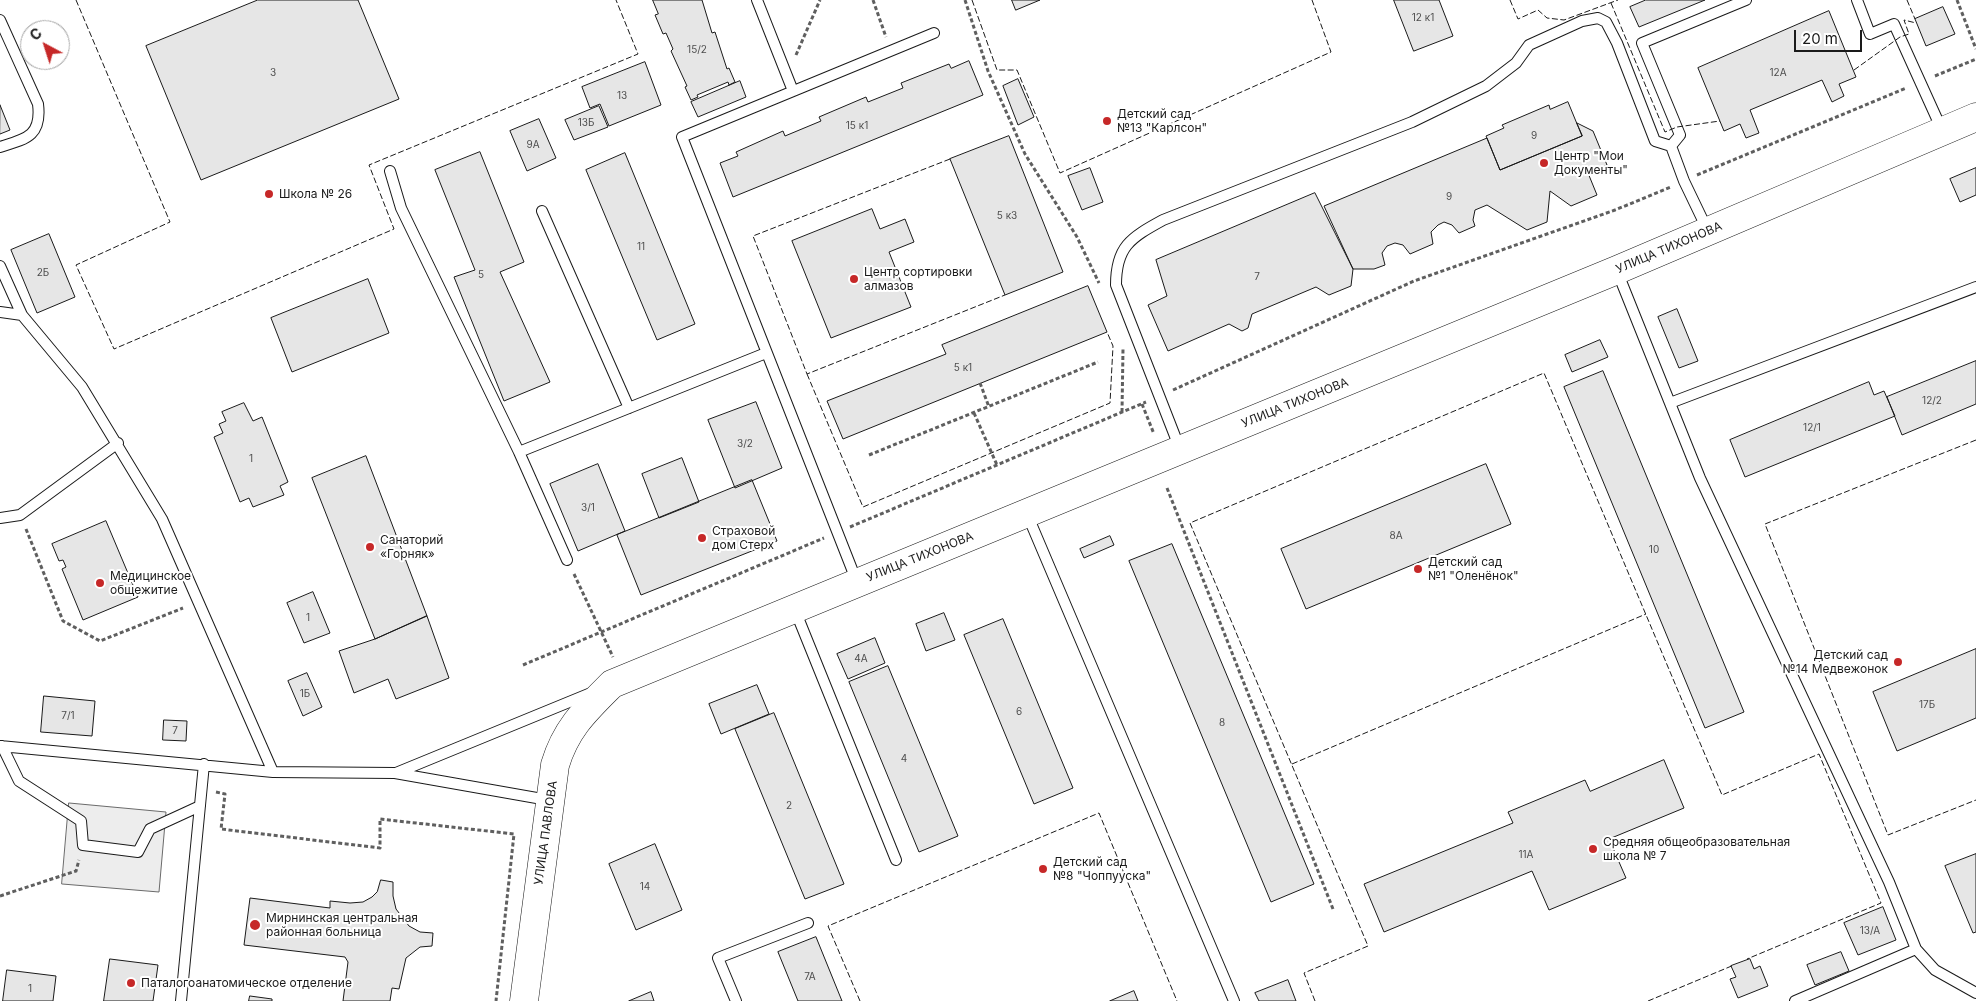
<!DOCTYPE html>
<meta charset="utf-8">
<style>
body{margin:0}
#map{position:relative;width:1976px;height:1001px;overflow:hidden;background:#fff;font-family:Inter,sans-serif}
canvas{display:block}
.north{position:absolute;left:20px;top:20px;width:50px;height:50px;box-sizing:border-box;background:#fff;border:1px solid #a3a3a3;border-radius:50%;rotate:320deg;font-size:14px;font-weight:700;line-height:20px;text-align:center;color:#1a1a1a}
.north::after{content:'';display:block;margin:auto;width:18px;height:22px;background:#c62828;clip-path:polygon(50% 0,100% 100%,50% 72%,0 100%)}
.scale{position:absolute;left:1794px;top:30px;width:68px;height:22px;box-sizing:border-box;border:2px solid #1a1a1a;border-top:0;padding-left:6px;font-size:15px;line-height:18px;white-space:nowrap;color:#1a1a1a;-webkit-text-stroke:4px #fff;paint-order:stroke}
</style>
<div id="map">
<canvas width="1976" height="1001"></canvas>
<div class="north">С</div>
<div class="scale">20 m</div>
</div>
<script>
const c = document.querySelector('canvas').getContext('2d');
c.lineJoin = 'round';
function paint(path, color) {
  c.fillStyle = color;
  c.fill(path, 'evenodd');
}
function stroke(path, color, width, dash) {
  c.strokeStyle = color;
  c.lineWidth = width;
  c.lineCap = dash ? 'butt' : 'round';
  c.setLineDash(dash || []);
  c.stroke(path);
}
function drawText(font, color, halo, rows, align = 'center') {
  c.font = font + ' Inter,sans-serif';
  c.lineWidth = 4;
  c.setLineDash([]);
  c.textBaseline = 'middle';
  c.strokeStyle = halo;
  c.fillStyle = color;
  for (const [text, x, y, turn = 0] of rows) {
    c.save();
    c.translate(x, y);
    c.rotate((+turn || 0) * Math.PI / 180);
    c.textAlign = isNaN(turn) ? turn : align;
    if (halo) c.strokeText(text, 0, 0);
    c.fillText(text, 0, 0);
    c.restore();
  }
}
const built = new Path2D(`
 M69,803L166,812L159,892L62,884Z`);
paint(built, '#ededed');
stroke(built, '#6a6a6a', 1);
const building = new Path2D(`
 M258,0H358L399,99L201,180L146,46Z
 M653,0H702L712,33L715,32L727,69L729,68L735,82L729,85L728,82L697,95L698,97L691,100L685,87L687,86L671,51L673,49L666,33L663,34L655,15L658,14Z
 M1012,0H1040L1016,10Z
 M1394,0H1439L1453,36L1414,51Z
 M1646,0H1705L1639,27L1630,7Z
 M1943,7L1955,34L1926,46L1915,19Z
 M1829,11L1856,77L1839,84L1844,96L1832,102L1822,80L1750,110L1759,133L1746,138L1740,124L1724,131L1698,68Z
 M969,61L983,95L733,197L720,163L738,156L736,152L783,131L785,136L821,121L819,117L866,97L868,102L903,88L901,83L949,64L951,68Z
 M645,62L661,105L609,126L600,104L590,108L582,87Z
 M1018,79L1034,117L1018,125L1003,86Z
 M740,81L746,97L698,117L691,102Z
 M1568,102L1582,136L1500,170L1486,136L1504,128L1502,125L1549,105L1550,109Z
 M0,105L10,130L0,134Z
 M599,106L608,127L574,140L565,120Z
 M539,119L556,158L527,171L510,131Z
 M1577,123L1593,131L1607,165L1588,173L1597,195L1571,206L1550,191L1547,222L1527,230L1487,205L1475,210L1473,220L1475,226L1459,233L1452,225L1444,222L1438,225L1431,232L1433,244L1410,254L1403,245L1395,243L1387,246L1382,253L1385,265L1374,269H1353L1324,206L1487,138L1500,170L1582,136Z
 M1009,136L1063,272L1005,295L950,159Z
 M480,152L524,262L500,272L550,382L504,401L454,277L475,270L435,170Z
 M625,153L695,324L657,340L586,170Z
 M1090,168L1103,202L1082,210L1068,176Z
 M1976,168V195L1960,202L1950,179Z
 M1315,193L1353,269L1351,286L1329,295L1316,287L1252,314L1248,328L1242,331L1229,324L1168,351L1148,305L1167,296L1156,260Z
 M872,209L880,229L905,219L914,242L889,252L911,307L831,338L792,241Z
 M49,234L75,297L37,313L11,250Z
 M368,279L389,333L292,372L271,318Z
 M1088,286L1107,332L843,439L827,401L946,354L942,345Z
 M1677,309L1698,361L1679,368L1658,317Z
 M1600,340L1608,357L1572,372L1565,355Z
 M1976,361V404L1902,435L1887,397Z
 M1603,371L1744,712L1705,728L1564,387Z
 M1869,382L1874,395L1884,391L1895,416L1745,477L1730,440Z
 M756,402L782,468L735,488L708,420Z
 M244,403L253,421L262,417L288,482L280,486L284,495L253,507L249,498L240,502L214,437L223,433L219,424L226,421L222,412Z
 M366,456L427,616L375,639L312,478Z
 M682,458L699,502L659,518L642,474Z
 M598,464L625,531L578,551L550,484Z
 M1486,464L1511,524L1306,609L1281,549Z
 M752,480L777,541L641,595L617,535Z
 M106,521L138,597L83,620L62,569L66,567L63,560L59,561L52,544Z
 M1110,536L1114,545L1084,558L1080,549Z
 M1172,544L1314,884L1271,902L1129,561Z
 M313,592L330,633L304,643L287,603Z
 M944,613L955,640L926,651L916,624Z
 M427,616L449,678L396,699L388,679L354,693L339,651L375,639Z
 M1003,619L1073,788L1034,804L964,635Z
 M875,638L885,663L848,679L837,654Z
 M1976,649V718L1897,751L1873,692Z
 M888,666L958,836L919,852L849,682Z
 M307,673L322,707L303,716L288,681Z
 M757,685L769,714L721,734L709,704Z
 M44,696L95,701L92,736L41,732Z
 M774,713L844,884L805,899L735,729Z
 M164,720L187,721L186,741L163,740Z
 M1664,760L1684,808L1609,839L1626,878L1549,910L1532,871L1384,932L1364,884L1513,823L1508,812L1585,780L1590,791Z
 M655,844L682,910L636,930L609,864Z
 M1976,854V932L1973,933L1945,866Z
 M381,880L393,882V896L396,909L409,926L420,932L433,933L432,946L420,947L406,958L399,989L392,988L390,1001H343L348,962L345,957L244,945L250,898L330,908V901L350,903L363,902L372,897L377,892Z
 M1883,907L1896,940L1858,955L1844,923Z
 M816,937L842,1001H798L778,952Z
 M1841,952L1849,971L1815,985L1807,965Z
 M110,959L158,965L153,1001H104Z
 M1750,959L1754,969L1760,966L1768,986L1738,998L1730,979L1736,977L1731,966Z
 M7,970L56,976L53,1001H3Z
 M1288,980L1296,1001H1259L1255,993Z
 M1134,991L1138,1001H1110Z
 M651,992L654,1001H629Z
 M250,996L272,999V1001H249Z`);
paint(building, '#e6e6e6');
stroke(building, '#1a1a1a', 1);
const service = new Path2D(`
 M757,0L793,91
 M1857,0L1870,34L1894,24L1942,130
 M0,20L38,104C42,136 26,139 0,147
 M1671,146L1680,135L1642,43L1746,0
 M390,171L401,208L519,452L567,560
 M542,211L629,408
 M0,266L22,315
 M1617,271L1700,478L1889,882L1916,949L1935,970L1976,993
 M0,312L22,315L82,387L162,519L273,772L395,773L548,800
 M1670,403L1976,287
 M1180,449L1116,285C1116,247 1130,238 1163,220L1412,122L1486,86L1516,63L1529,45L1582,21L1598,18L1606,22L1617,43L1655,141L1671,146L1684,181L1708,231
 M519,452L766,353
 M1027,514L1234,1001
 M0,518L20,515L118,443
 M857,582L682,137L934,33
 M795,610L896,860
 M0,746L273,772
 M2,746L19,781L81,821L83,845L138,852L150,829L200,806
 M396,773L591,693
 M181,1001L204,764
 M736,1001L718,958L808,923
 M1795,1001L1916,949`);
const secondary = new Path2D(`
 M524,1001L555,765C566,728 586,710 612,684L1617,270L1976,117`);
stroke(service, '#1a1a1a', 12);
stroke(secondary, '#1a1a1a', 29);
stroke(new Path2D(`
 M873,0L886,37
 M965,0L988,71L1025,154L1077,237L1099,283
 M1957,0L1976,49
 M796,55L820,0
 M1935,76L1976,59
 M1697,175L1906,88
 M980,383L989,407
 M1173,390L1414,281L1615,210L1671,187
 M1142,404L1154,434
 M1122,412L1123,349
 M974,413L997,465
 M869,455L1098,362
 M1167,488L1333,909
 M850,527L1146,402
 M26,529L63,621L100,641L183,608
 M574,574L613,657
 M523,665L824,538
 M216,792L225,794L221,829L380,848V819L514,834L496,1001
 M0,896L76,871L79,860`), '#5f5f5f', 3, [4, 2.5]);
stroke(service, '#fff', 10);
stroke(secondary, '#fff', 28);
stroke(new Path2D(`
 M76,0L170,222L76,265L114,349L394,229L369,165L638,54L616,0
 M972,0L997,70H1017L1060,173L1331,52L1312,0
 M1510,0L1518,19L1538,10L1547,18L1564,20L1618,0
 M1907,0L1915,19
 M1611,3L1665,132L1677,127L1720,121
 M1854,70L1900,37L1909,34L1904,20L1916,23
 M950,159L753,236L807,374L1005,295
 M807,374L863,507L1110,403L1113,346L1107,332
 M1976,440L1765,524L1888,835L1976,800
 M1292,764L1646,614
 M860,1001L828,926L1099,813L1177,1001
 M1315,1001L1304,973L1368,946L1190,523L1544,373L1722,795L1819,754L1881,903L1747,959
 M1648,1001L1734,965`), '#1a1a1a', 1, [6, 2.5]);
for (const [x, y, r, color] of [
 [1107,121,5,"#c62828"],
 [1544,163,5,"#c62828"],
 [269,194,5,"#c62828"],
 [854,279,5,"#c62828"],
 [702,538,5,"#c62828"],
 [370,547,5,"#c62828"],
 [1418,569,5,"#c62828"],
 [100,583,5,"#c62828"],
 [1898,662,5,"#c62828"],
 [1593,849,5,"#c62828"],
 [1043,869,5,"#c62828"],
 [255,925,6,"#c62828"],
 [131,983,5,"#c62828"]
]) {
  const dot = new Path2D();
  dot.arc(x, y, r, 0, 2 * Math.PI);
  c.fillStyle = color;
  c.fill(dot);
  stroke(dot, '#fff', 2);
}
drawText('10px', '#4d4d4d', null, [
 ["12 к1",1423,18],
 ["15/2",697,50],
 ["3",273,73],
 ["12А",1778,73],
 ["13",622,96],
 ["13Б",586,123],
 ["15 к1",857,126],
 ["9",1534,136],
 ["9А",533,145],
 ["9",1449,197],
 ["5 к3",1007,216],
 ["11",641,247],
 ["2Б",43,273],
 ["5",481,275],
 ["7",1257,277],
 ["5 к1",963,368],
 ["12/2",1932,401],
 ["12/1",1812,428],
 ["3/2",745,444],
 ["1",251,459],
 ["3/1",588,508],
 ["8А",1396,536],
 ["10",1654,550],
 ["1",308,618],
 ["4А",861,659],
 ["1Б",305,694],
 ["17Б",1927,705],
 ["6",1019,712],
 ["7/1",68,716],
 ["8",1222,723],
 ["7",175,731],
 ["4",904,759],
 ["2",789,806],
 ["11А",1526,855],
 ["14",645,887],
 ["13/А",1870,931],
 ["7А",810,977],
 ["1",30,989]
]);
drawText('12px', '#1a1a1a', '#fff', [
 ["Детский сад",1117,114],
 ["№13 \"Карлсон\"",1117,128],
 ["Центр \"Мои",1554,156],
 ["Документы\"",1554,170],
 ["Школа № 26",279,194],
 ["Центр сортировки",864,272],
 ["алмазов",864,286],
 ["Страховой",712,531],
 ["дом Стерх",712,545],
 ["Санаторий",380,540],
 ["«Горняк»",380,554],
 ["Детский сад",1428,562],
 ["№1 \"Оленёнок\"",1428,576],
 ["Медицинское",110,576],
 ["общежитие",110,590],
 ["Детский сад",1888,655,"right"],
 ["№14 Медвежонок",1888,669,"right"],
 ["Cредняя общеобразовательная",1603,842],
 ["школа № 7",1603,856],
 ["Детский сад",1053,862],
 ["№8 \"Чоппууска\"",1053,876],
 ["Мирнинская центральная",266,918],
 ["районная больница",266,932],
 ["Паталогоанатомическое отделение",141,983]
], 'left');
drawText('12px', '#1a1a1a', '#fff', [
 ["УЛИЦА ТИХОНОВА",1669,248,-23],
 ["УЛИЦА ТИХОНОВА",1295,403,-22],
 ["УЛИЦА ТИХОНОВА",920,557,-22],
 ["УЛИЦА ПАВЛОВА",546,833,-82]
]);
</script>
